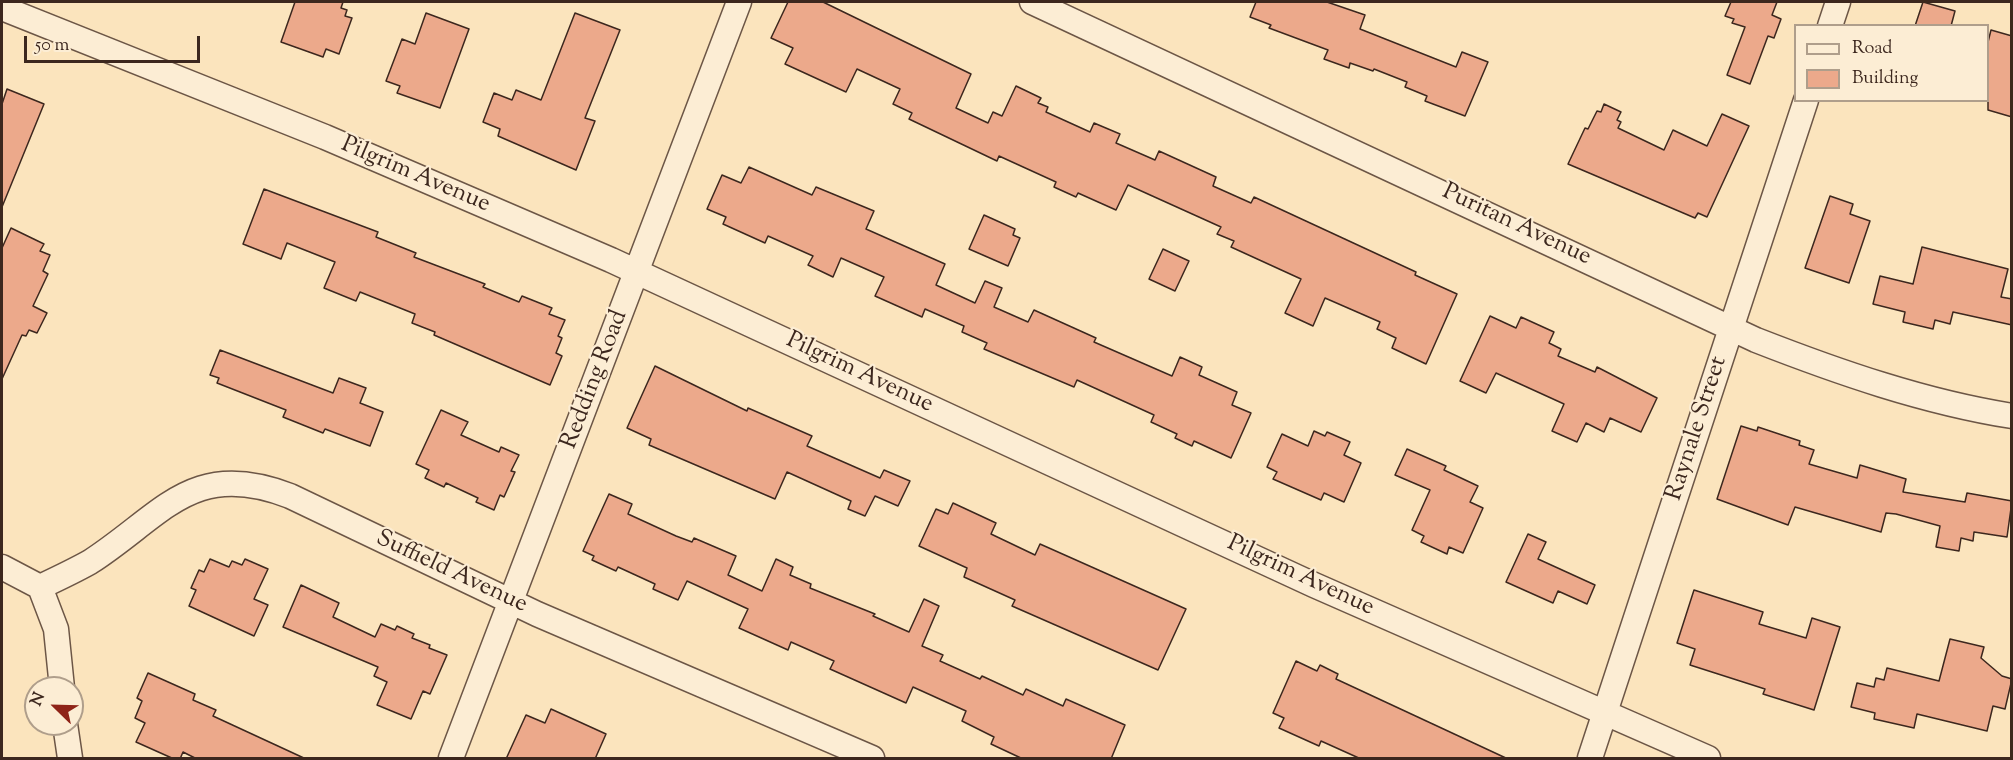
<!DOCTYPE html>
<style>
body{margin:0}
#map{position:relative;width:2013px;height:760px;overflow:hidden;background:#fbe4bd;font-family:"Sorts Mill Goudy",serif}
canvas{display:block}
.frame{position:absolute;inset:0;border:3px solid #3c271e;pointer-events:none}
.legend{position:absolute;left:1794px;top:24px;width:195px;height:78px;box-sizing:border-box;background:#fcedd4;border:2px solid #af9e8b;margin:0;padding:8px 10px;list-style:none;font-size:18px;color:#3c271e}
.legend li{display:flex;align-items:center;gap:12px;height:30px}
.legend b{width:30px;border:2px solid #af9e8b}
.north{position:absolute;left:24px;top:676px;width:60px;height:60px;box-sizing:border-box;background:#fcedd4;border:2px solid #af9e8b;border-radius:50%;rotate:293deg;font-size:16px;font-weight:700;line-height:24px;text-align:center;color:#3c271e}
.north::after{content:'';display:block;margin:auto;width:21px;height:27px;background:#8f2418;clip-path:polygon(50% 0,100% 100%,50% 72%,0 100%)}
.scale{position:absolute;left:24px;top:36px;width:176px;height:27px;box-sizing:border-box;border:3px solid #3c271e;border-top:0;padding-left:8px;font-size:18px;line-height:21px;white-space:nowrap;color:#3c271e;-webkit-text-stroke:4px #fcedd4;paint-order:stroke}
</style>
<div id="map">
<canvas width="2013" height="760"></canvas>
<div class="frame"></div>
<ul class="legend">
<li><b style="height:8px;background:#fcedd4"></b>Road</li>
<li><b style="height:16px;background:#eca98b"></b>Building</li>
</ul>
<div class="north">N</div>
<div class="scale">50 m</div>
</div>
<script>
const c = document.querySelector('canvas').getContext('2d');
c.lineJoin = 'round';
function paint(path, color) {
  c.fillStyle = color;
  c.fill(path, 'evenodd');
}
function stroke(path, color, width, dash) {
  c.strokeStyle = color;
  c.lineWidth = width;
  c.lineCap = dash ? 'butt' : 'round';
  c.setLineDash(dash || []);
  c.stroke(path);
}
function drawText(font, color, halo, rows, align = 'center') {
  c.font = font + ' "Sorts Mill Goudy",serif';
  c.lineWidth = 4.5;
  c.setLineDash([]);
  c.textBaseline = 'middle';
  c.strokeStyle = halo;
  c.fillStyle = color;
  for (const [text, x, y, turn = 0] of rows) {
    c.save();
    c.translate(x, y);
    c.rotate((+turn || 0) * Math.PI / 180);
    c.textAlign = isNaN(turn) ? turn : align;
    if (halo) c.strokeText(text, 0, 0);
    c.fillText(text, 0, 0);
    c.restore();
  }
}
const building = new Path2D(`
 M295,2H343L341,8L347,10L345,16L352,18L339,54L326,49L323,57L281,42Z
 M788,2H823L971,74L956,108L988,123L993,112L1002,116L1016,86L1041,98L1038,103L1048,107L1046,112L1090,132L1094,123L1120,134L1116,143L1155,160L1159,151L1216,177L1213,186L1251,203L1254,197L1416,272L1415,275L1457,294L1426,364L1392,348L1396,338L1377,329L1380,322L1325,298L1313,326L1285,313L1301,279L1231,247L1234,241L1217,234L1221,227L1128,185L1116,210L1078,193L1076,197L1054,187L1056,182L999,156L997,161L909,119L912,113L893,104L900,89L857,69L846,92L785,64L793,48L771,38Z
 M1256,2H1327L1365,15L1360,29L1456,67L1462,52L1488,62L1465,116L1425,101L1427,96L1405,87L1407,82L1374,69L1373,71L1350,63L1349,68L1324,59L1328,50L1269,28L1271,25L1250,17Z
 M1731,2H1777L1772,15L1781,19L1774,38L1768,36L1750,84L1727,75L1745,27L1732,23L1734,19L1725,16Z
 M1923,2L1955,11L1951,26H1915Z
 M426,13L469,29L440,108L397,93L400,86L386,81L402,39L415,44Z
 M575,13L620,30L585,118L595,121L576,170L498,136L500,129L483,122L494,93L512,100L516,90L541,100Z
 M1991,30L2012,36V117L1988,110V42Z
 M7,89L44,104L2,207V104Z
 M1604,104L1621,112L1617,120L1621,122L1618,128L1664,150L1673,130L1707,146L1722,114L1749,126L1707,217L1698,213L1695,218L1568,164L1585,128L1588,129L1597,111L1601,112Z
 M749,167L812,195L816,187L874,211L866,229L945,264L936,285L975,303L985,281L1002,288L994,307L1028,322L1034,310L1096,338L1094,342L1172,376L1180,357L1202,367L1199,375L1237,392L1232,405L1251,413L1231,458L1194,441L1192,446L1175,438L1177,434L1151,422L1154,415L1077,380L1074,387L984,349L987,343L962,332L964,326L925,309L922,317L875,296L884,277L841,258L833,277L808,265L813,256L768,236L765,243L723,224L726,217L707,209L722,175L741,183Z
 M264,189L378,232L376,237L416,253L414,257L485,284L483,287L519,302L522,296L552,308L549,314L565,320L558,336L562,338L556,353L562,356L550,385L434,335L435,332L412,323L415,314L360,292L356,301L324,288L335,262L287,243L281,259L243,244Z
 M1830,196L1853,204L1850,214L1870,221L1849,283L1805,268Z
 M984,215L1015,229L1013,235L1020,238L1008,266L969,249Z
 M11,228L44,244L40,251L50,255L43,271L48,274L33,306L47,313L37,333L29,330L26,336L22,335L2,379V248Z
 M1922,247L2008,269L2001,297L2012,299V325L1953,312L1950,324L1935,320L1933,329L1903,322L1905,312L1873,304L1880,276L1913,284Z
 M1163,249L1189,261L1175,291L1149,279Z
 M1490,316L1516,328L1521,317L1554,332L1549,343L1561,349L1558,356L1595,372L1597,367L1657,398L1641,432L1610,418L1604,432L1586,423L1577,442L1552,431L1564,404L1496,373L1486,393L1460,381Z
 M220,350L333,393L339,378L366,388L360,403L383,412L370,446L325,429L323,433L283,417L286,410L217,383L219,378L210,375Z
 M655,366L747,411L748,408L812,436L807,446L880,478L884,470L910,481L898,506L875,496L865,516L848,509L851,501L787,472L775,499L649,445L651,439L627,428Z
 M441,410L468,422L461,435L499,452L501,447L519,455L511,471L515,472L504,497L500,495L494,510L476,502L478,498L446,483L444,487L425,478L429,470L416,464Z
 M1741,426L1757,431L1758,427L1800,441L1799,445L1814,450L1809,464L1857,478L1860,465L1906,479L1903,492L1965,502L1967,493L2012,501L2007,537L1974,532L1973,541L1961,538L1959,551L1936,547L1940,526L1896,514L1886,513L1881,532L1795,507L1788,525L1717,499Z
 M1314,431L1325,436L1327,432L1350,442L1344,455L1361,463L1344,502L1324,493L1321,500L1273,479L1277,472L1267,467L1282,434L1308,446Z
 M1407,449L1446,466L1444,470L1478,486L1470,502L1483,508L1463,553L1449,547L1447,554L1421,542L1424,536L1412,530L1430,490L1395,475Z
 M609,494L632,504L628,514L676,536L692,542L694,538L736,556L728,575L762,591L776,559L793,567L790,575L811,584L810,588L875,614L873,616L909,632L924,599L939,606L922,646L943,655L940,661L980,679L982,676L1023,695L1026,689L1063,706L1066,699L1125,725L1111,759H1023L991,744L994,737L962,721L966,711L913,687L906,703L830,669L834,661L791,642L788,650L739,628L748,609L687,581L678,600L653,589L655,584L618,567L616,571L592,560L594,556L583,551Z
 M953,503L996,523L991,534L1035,555L1040,544L1186,609L1158,670L1012,606L1015,600L964,577L967,568L919,546L936,509L948,514Z
 M1528,534L1546,542L1538,559L1595,585L1587,604L1558,591L1553,603L1506,582Z
 M210,559L229,567L232,561L242,565L245,559L268,569L254,599L268,605L254,636L189,606L196,590L191,588L199,570L204,572Z
 M301,585L339,603L333,617L375,637L381,624L395,630L397,626L414,634L412,638L430,645L429,648L447,655L430,694L423,691L411,719L377,705L387,682L374,676L378,667L283,627Z
 M1694,590L1763,612L1759,624L1806,638L1812,618L1840,627L1814,710L1763,694L1765,689L1690,665L1695,649L1677,643Z
 M1950,639L1984,647L1981,658L2002,676L2012,679L2005,709L1993,706L1987,731L1917,714L1914,728L1874,719L1875,713L1851,707L1857,683L1874,687L1876,678L1884,680L1887,668L1939,681Z
 M1296,661L1317,671L1320,665L1338,674L1336,679L1508,759H1361L1321,741L1319,746L1279,728L1284,718L1273,713Z
 M148,673L195,694L193,700L216,710L213,716L306,759H197L183,752L180,759H174L136,742L145,723L135,718L142,701L137,698Z
 M551,709L606,734L595,759H506L526,715L545,723Z`);
paint(building, '#eca98b');
stroke(building, '#3c271e', 1.5);
const minor = new Path2D(`
 M1032,2L1756,340C1838,372 1924,402 2012,416
 M2,8L325,137L611,260L1314,585L1708,758
 M1830,26L1838,2
 M2,567L40,587L56,629L62,688
 M40,587C57,579 74,571 90,562C163,515 192,458 290,496L537,614L872,758
 M65,724L70,758
 M451,758L739,2
 M1590,758L1806,100`);
stroke(minor, '#6c5646', 27);
stroke(minor, '#fcedd4', 24);
drawText('24px', '#3c271e', '#fcedd4', [
 ["Pilgrim Avenue",415,176,23],
 ["Puritan Avenue",1516,226,25],
 ["Pilgrim Avenue",859,374,25],
 ["Redding Road",596,380,-69],
 ["Raynale Street",1698,429,-72],
 ["Suffield Avenue",451,573,25],
 ["Pilgrim Avenue",1300,577,25]
]);
</script>
